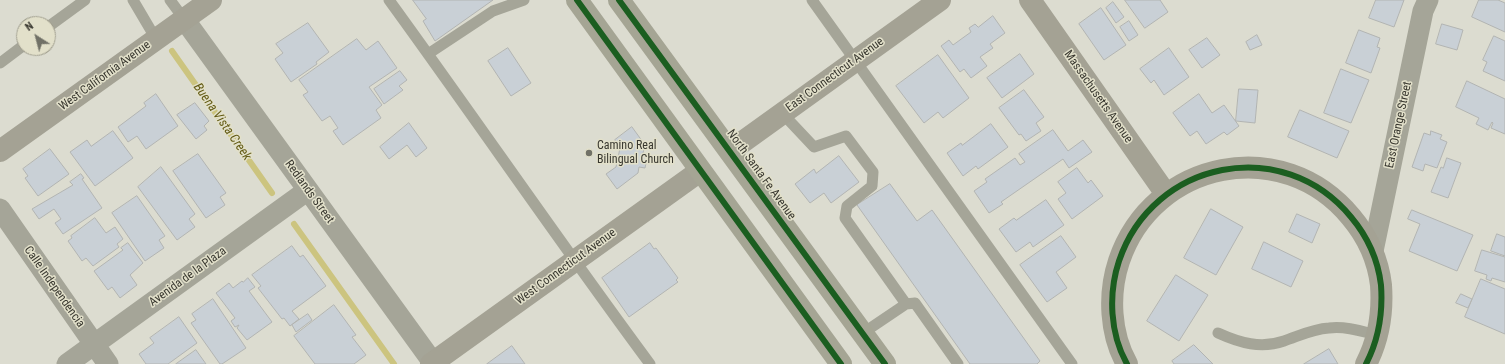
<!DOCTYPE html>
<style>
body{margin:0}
#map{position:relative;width:1505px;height:364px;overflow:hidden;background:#dcdcd0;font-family:"Roboto Condensed",sans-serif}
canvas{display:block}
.north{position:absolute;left:16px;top:16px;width:40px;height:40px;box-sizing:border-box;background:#e2e0ca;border:1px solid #9e9c8c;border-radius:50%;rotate:324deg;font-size:11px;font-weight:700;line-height:16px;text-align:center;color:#38372f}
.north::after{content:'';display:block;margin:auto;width:14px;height:18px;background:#717167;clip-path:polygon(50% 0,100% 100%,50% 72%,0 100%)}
</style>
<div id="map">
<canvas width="1505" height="364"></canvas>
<div class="north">N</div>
</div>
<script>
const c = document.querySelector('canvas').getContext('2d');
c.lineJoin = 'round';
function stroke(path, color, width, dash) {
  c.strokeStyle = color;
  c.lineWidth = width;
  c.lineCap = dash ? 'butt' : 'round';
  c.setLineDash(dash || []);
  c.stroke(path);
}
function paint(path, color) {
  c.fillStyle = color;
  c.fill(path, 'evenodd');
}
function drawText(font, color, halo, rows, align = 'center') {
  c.font = font + ' "Roboto Condensed",sans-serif';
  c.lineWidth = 3;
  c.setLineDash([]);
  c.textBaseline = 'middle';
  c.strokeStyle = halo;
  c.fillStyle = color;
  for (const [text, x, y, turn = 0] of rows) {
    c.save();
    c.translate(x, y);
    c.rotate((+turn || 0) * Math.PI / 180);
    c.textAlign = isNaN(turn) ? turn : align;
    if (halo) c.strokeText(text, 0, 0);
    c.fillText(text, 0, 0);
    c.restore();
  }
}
stroke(new Path2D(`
 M172,51L272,193
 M294,224L394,364`), '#ccc47f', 6);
const building = new Path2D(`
 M413,0H493L435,41L423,21L426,19Z
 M1125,0H1160L1168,12L1145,28Z
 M1376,0H1404L1394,27L1369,18Z
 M1479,0H1498L1505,3V32L1472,17Z
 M1113,2L1124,17L1116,23L1106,8Z
 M1101,8L1126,45L1104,60L1079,24Z
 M993,16L1005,33L990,44L993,48L980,57L987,66L971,78L964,69L960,72L941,46L949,40L953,45L971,32L969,28L975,24L978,27Z
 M1129,21L1138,35L1129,41L1120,27Z
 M308,23L329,52L316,62L317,64L291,82L275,59L283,53L276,44Z
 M1442,24L1463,30L1457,50L1436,44Z
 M1359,30L1380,38L1377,47L1380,48L1371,73L1346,63Z
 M1257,35L1262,45L1250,50L1246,42Z
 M1494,36L1505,41V81L1483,71L1487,62L1483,60Z
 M1207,38L1220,55L1202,68L1189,50Z
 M357,39L366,50L378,41L397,68L369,87L382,105L376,110L381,118L343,145L333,131L338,128L330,116L322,121L303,95L308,92L299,80Z
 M508,48L531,83L511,96L488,61Z
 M1169,48L1189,77L1164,95L1154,80L1151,83L1140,69Z
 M1020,54L1034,74L1002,98L987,78Z
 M938,55L969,98L943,118L938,112L924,123L896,86Z
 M1341,69L1369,80L1351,123L1324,113Z
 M400,71L407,80L399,86L403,90L384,104L374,89Z
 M1467,81L1505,99V134L1491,128L1493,123L1492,122L1488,130L1476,124L1479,118L1456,107Z
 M1239,89L1258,90L1255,123L1236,121Z
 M1024,90L1044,117L1036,123L1041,131L1026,141L1021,134L1019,135L999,108Z
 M156,94L178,126L146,149L137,136L128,142L118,127L146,106L144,103Z
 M1199,94L1212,113L1224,105L1239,126L1227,135L1224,132L1206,144L1197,131L1190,136L1173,113Z
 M195,103L209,121L204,126L207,130L196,139L177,115Z
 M1300,110L1349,131L1337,158L1288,137Z
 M409,123L427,148L416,157L407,145L389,159L380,147Z
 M991,124L1008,147L978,169L976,166L963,176L947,153L961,143L962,145Z
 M632,127L645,145L643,153L648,154L645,168L639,167L638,173L617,189L606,174L616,167L620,148L615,140Z
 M1053,130L1068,151L1083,140L1092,152L1069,168L1063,159L1001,202L1003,204L989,213L974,191L987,182L985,179L1015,158L1020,165L1025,162L1019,154Z
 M113,131L133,158L95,186L70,152L87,140L91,146Z
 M1431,131L1442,135L1440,139L1447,142L1437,168L1425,164L1423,171L1412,167L1424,133L1430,135Z
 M50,149L69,174L38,196L25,178L28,176L23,169Z
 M198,154L226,193L220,197L225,205L206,218L173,171Z
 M839,156L859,182L831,203L824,193L810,203L795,184L814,169L816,173Z
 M1447,158L1461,163L1448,198L1431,192L1441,167L1443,168Z
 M161,167L195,214L189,219L195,227L177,240L138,187Z
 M1077,168L1088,183L1091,180L1103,196L1072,219L1058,199L1066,193L1058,182Z
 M81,174L84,178L82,179L102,208L63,234L55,223L61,219L54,209L39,219L32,209L73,185L70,182Z
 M890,184L917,221L932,210L1040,361L1037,364H970L857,205Z
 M137,196L165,236L159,240L164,248L145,261L112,213Z
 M1046,200L1064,225L1033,247L1030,242L1016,252L999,229L1014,218L1016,220Z
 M1211,209L1243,227L1216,275L1184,258Z
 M1412,210L1473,235L1457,271L1409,251L1420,224L1408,219Z
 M1297,214L1320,224L1312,243L1289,232Z
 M95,218L106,233L115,227L123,239L117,244L119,247L93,266L86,258L82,261L68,241L72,238L71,236Z
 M1497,234L1505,237V256L1491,251Z
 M1061,236L1076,257L1056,272L1067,288L1047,302L1020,265Z
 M1264,242L1303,261L1291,287L1252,269Z
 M128,243L143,263L130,275L137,285L120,298L112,287L108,290L94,271L123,250L121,248Z
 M650,243L654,249L656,248L678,278L676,280L678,282L629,317L602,278Z
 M292,246L300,257L303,255L326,286L292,311L299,319L290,326L284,318L282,319L258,288L261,286L252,275Z
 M1482,250L1505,257V282L1492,278L1491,281L1486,279L1487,275L1475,271Z
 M1176,275L1208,295L1179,341L1147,321Z
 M248,278L255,287L249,291L272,322L247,340L237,328L239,325L235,327L231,321L235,318L216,293L229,283L233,288L242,281L243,282Z
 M1481,279L1505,289V334L1465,317Z
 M1461,294L1472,299L1468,308L1456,303Z
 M213,299L246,348L222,364H220L191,323L196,320L192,314Z
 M334,305L356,335L352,337L366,355L354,364H315L294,336Z
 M308,314L312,320L296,332L292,325Z
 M179,317L197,343L168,364H146L139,354L154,343L150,338Z
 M1194,345L1213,364H1174L1172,361Z
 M512,346L525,364H487Z
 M1329,349L1338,364H1304Z
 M196,350L206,364H176Z`);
paint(building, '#c9d0d6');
stroke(building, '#b2b4b2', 1);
stroke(new Path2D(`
 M133,0L156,39
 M170,0L184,19
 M389,0C477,121 561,244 650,364
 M812,0L1072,364
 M48,27L85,0
 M428,54L493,11L524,0
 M0,63L24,45
 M782,113L814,147L846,136L873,172L872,186L847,206L845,218L906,304
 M863,333L906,304L915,303L958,364
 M1218,333C1240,343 1261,349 1284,341C1299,336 1312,329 1329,328C1345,326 1361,331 1377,335`), '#a5a598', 11);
stroke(new Path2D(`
 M184,19L434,364
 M0,209L108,364
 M1373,251L1423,11L1428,0
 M67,364L308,190`), '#a5a598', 21);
stroke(new Path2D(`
 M1030,0L1166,194
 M0,151L211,0
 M730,151L940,0
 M431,364L700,171
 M1127,364C1110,334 1108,294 1119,261C1153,160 1283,134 1351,217C1367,236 1378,260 1381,285C1383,313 1379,339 1366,364`), '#a4a294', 22);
stroke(new Path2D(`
 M577,0L841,364
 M619,0L885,364`), '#a5a594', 22);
stroke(new Path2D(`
 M577,0L841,364
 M619,0L885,364
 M1127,364C1110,334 1108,294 1119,261C1153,160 1283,134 1351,217C1367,236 1378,260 1381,285C1383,313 1379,339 1366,364`), '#1b5e20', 6);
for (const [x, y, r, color] of [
 [589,153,4,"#717167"]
]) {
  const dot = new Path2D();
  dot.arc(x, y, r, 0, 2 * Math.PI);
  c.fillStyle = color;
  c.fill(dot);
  stroke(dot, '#e2e0ca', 1.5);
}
drawText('12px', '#38372f', '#e2e0ca', [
 ["East Connecticut Avenue",835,75,-36],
 ["West California Avenue",105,76,-36],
 ["Massachusetts Avenue",1098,97,55],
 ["East Orange Street",1399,125,-78],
 ["North Santa Fe Avenue",761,175,54],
 ["Redlands Street",309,192,54],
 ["West Connecticut Avenue",566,267,-36],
 ["Avenida de la Plaza",188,277,-36],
 ["Calle Independencia",54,287,55]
]);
drawText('12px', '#38372f', '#e2e0ca', [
 ["Camino Real",597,146],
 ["Bilingual Church",597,160]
], 'left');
drawText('italic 13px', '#615912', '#e2e0ca', [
 ["Buena Vista Creek",222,122,55]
]);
</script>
